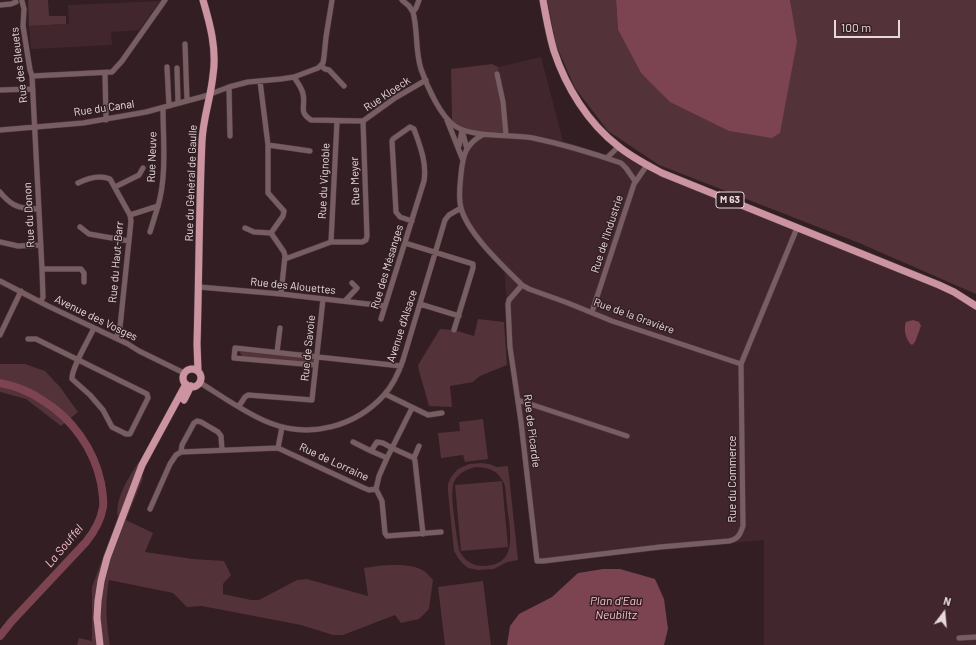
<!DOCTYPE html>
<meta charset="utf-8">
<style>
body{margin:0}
#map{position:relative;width:976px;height:645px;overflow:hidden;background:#321e23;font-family:Barlow,sans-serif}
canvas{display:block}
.north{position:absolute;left:924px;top:593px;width:40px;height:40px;-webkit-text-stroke:3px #321e23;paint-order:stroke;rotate:16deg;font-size:11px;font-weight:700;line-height:16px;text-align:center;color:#e7d9db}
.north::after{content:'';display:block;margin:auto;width:14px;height:18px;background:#e7d9db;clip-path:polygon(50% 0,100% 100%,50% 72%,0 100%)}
.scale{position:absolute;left:834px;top:20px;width:66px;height:18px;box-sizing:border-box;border:2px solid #e7d9db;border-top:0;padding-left:5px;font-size:12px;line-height:14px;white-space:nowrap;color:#e7d9db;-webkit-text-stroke:3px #321e23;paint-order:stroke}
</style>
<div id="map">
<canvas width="976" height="645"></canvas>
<div class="north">N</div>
<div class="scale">100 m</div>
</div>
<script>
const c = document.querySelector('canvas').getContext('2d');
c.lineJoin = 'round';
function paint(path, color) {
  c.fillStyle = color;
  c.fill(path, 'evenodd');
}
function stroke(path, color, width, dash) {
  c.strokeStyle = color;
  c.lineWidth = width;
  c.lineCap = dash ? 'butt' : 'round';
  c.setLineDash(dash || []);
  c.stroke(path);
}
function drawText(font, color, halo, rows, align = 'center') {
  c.font = font + ' Barlow,sans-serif';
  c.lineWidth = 3;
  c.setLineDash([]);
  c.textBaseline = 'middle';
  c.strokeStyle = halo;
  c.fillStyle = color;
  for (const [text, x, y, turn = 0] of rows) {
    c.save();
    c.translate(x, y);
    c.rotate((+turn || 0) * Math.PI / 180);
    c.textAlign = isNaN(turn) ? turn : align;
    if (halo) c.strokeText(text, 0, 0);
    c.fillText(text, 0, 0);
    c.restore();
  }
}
paint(new Path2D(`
 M160,1L139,30L111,32L112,45L31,49L29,26L69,24L68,5Z
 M541,57L563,141L604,154L616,147L631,157L939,286L976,308V645H764V540L537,561L510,347L504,267L469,228L461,208L462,158L483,133L504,132L498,67Z`), '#41272d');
paint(new Path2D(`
 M28,0H48L49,16H66V24L29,26Z
 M547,0H616L618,30L641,73L791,5L790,0H976V294L859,243L659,165L608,131L575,88L556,45Z
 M492,64L498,67L504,132C482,133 472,132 452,122L451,69Z
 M478,319L504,322L507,365L480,376L473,382L450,386L452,407L429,406L419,371L418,365L440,329L454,330L474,336Z
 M242,350L314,358V363L242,356L240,353Z
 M0,364H25L45,371L60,387L78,412L61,426L26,399L0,392Z
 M483,419L488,459L465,462L463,455L441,458L438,433L460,431L459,422Z
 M138,463L143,478L126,520L153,533L145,552L193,559L224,561L231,575L223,584V594L251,600H259L297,580L307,579L368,596L364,568C379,565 411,562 424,571C427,573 430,577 433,580L429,609L419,619L401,623L395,615L343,635H333L301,625L202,606L187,607L173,593L109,580C105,602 106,623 110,645H77L79,638L92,641V587L118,517C114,500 129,477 138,463Z
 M481,463L489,464L497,467L508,466L518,560L507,562L494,569L478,570L468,568L463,564L458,558L454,551L448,492V484L451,477L458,469L469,464ZM476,467C490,467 500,472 505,486C506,497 507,508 509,520C511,542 514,565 483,566C472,566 464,560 459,550C457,535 449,494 454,482C458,473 467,469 476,467Z
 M502,481L508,547L461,551L455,485Z
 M483,581L491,645H445L438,587Z`), '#533239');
paint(new Path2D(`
 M616,0H790L797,42L780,133L772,138L729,131L670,102L641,73L618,30Z
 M913,320L919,322L921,326L915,342L912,345C906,341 903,329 906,322Z
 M603,569H620L655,579L664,599L668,629L664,645H507L510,626L519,614L552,597L578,573Z`), '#7c4351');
stroke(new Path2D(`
 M0,383C15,386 29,391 42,400C72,418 94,449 101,483C102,490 104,499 103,507C101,520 94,532 86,542L11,622L0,636`), '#7c4351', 8);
const minor = new Path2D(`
 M402,0L409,6L413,12C418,30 415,51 421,69C427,86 440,116 455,126C473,138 511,134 533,138C562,144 592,153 621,163L626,168L635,181
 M22,1L24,9L23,26L30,70L32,76L42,269L43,297L41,301
 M0,5L11,4L16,2
 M413,12L416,8L419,0
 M185,44L187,101
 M321,66L325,69L329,70L344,86
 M167,67L169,106
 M177,68L178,103
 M105,73L106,120
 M497,74L503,102L506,135
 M32,76L112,72L122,61L165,0
 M294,77C297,82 302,88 303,94C306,106 298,112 311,120L363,121L395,98L426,80
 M260,81L268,145V193L284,211L283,216L271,233L284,252L285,256L281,294
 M229,87L230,136
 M0,90L33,89
 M447,120L462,158
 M0,130L83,123L146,112L205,96L229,87L248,82L281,79L294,77L318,68L323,63L324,57L326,37L332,0
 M484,134C465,144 463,155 461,174C460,186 458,197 461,208C468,234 503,266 522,285
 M268,145L310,151
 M459,146L462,130L467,149
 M607,158L618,147
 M78,183C88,178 99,174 110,179L130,215L131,221L120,327L116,338
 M115,187L139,175L143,168
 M0,192C12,207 21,209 39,209
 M130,215L158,206C167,175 163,140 163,108
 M80,227L89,234L129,241
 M245,228L254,232L271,233
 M150,232L158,206
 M0,242L18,246L41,245
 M331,242L337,121
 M405,243L473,264V268L454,330
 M285,259L331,242H362L366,240L367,236L363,121
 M42,269H81L84,273V282
 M0,281L48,306L128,344L139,351L184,373
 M199,287L281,294L385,306
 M345,301L357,288L352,283
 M420,304L459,316
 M592,312L634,184L647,165
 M381,319L424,181C427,163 420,146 414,129L410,127L393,139L392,141L396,212L400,217L412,221
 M0,335L21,291
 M28,339H36L147,394L148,398L130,434H126L112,427L103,410L90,395L72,379C71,369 89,339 94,328
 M277,352L280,328
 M741,364L612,321L568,303L529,289L522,285L509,300L508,304L510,347L521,422L537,561H543L660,547L729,541C738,539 740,535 743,526L741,364L797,228
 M315,365L234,358L235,348L401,366
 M199,382C220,395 248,415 270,423C311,439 356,426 384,395C393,385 399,372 403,360L445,220L449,215L461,208
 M385,394L428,415L442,413
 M518,400L627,436
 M239,406L245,397L248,395L312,400L323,299
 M412,408L392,448L414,458L415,461L423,534
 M353,442L371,451
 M377,442L383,443L392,448L387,458L371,451Z
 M278,448L282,427
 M181,452L182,445L194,423L197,421L201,422L218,432L221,436L222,450
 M414,458L419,446
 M376,489L379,476L387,458
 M150,509L170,464L176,455L181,452L278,448L364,488L369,490L376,489L382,501L385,533L387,536L441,532
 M959,638L976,637`);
const major = new Path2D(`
 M543,0C546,17 549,34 554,51C566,87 588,123 618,146C631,157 647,165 662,173L939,285L954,292L976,306
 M183 378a9 9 0 1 1 18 0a9 9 0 1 1-18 0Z
 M198,371L197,344C199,277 199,208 202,141C203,118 211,97 213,75C217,49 210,24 203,0
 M184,400L191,386
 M100,645L97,618L98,601L101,581L107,558L142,465L186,384`);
stroke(minor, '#4f3c40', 6);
stroke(major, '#4f3c40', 8);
stroke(minor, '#785d62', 5);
stroke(major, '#cc94a0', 7);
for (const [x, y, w] of [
 [730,200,28]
]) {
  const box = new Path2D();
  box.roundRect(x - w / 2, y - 8, w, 16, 3);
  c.fillStyle = '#321e23';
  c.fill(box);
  stroke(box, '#e7d9db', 1);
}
drawText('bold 10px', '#e7d9db', null, [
 ["M 63",730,200]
]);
drawText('11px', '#e7d9db', '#321e23', [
 ["Rue des Bleuets",19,65,-97],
 ["Rue Kloeck",387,94,-34],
 ["Rue du Canal",104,108,-8],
 ["Rue Neuve",152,157,-88],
 ["Rue du Vignoble",324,181,-87],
 ["Rue Meyer",355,181,-92],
 ["Rue du Général de Gaulle",191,183,-88],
 ["Rue du Donon",29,215,-93],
 ["Rue de l'Industrie",607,234,-72],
 ["Rue du Haut-Barr",116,262,-85],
 ["Rue des Mésanges",387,267,-73],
 ["Rue des Alouettes",293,286,6],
 ["Rue de la Gravière",634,316,20],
 ["Avenue des Vosges",96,318,26],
 ["Avenue d'Alsace",402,326,-72],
 ["Rue de Savoie",308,348,-84],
 ["Rue de Picardie",532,431,83],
 ["Rue de Lorraine",334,462,25],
 ["Rue du Commerce",732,479,-90]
]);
drawText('italic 12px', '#f8c0cb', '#321e23', [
 ["La Souffel",64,546,-50],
 ["Plan d'Eau",616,601],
 ["Neubiltz",616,615]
]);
</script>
